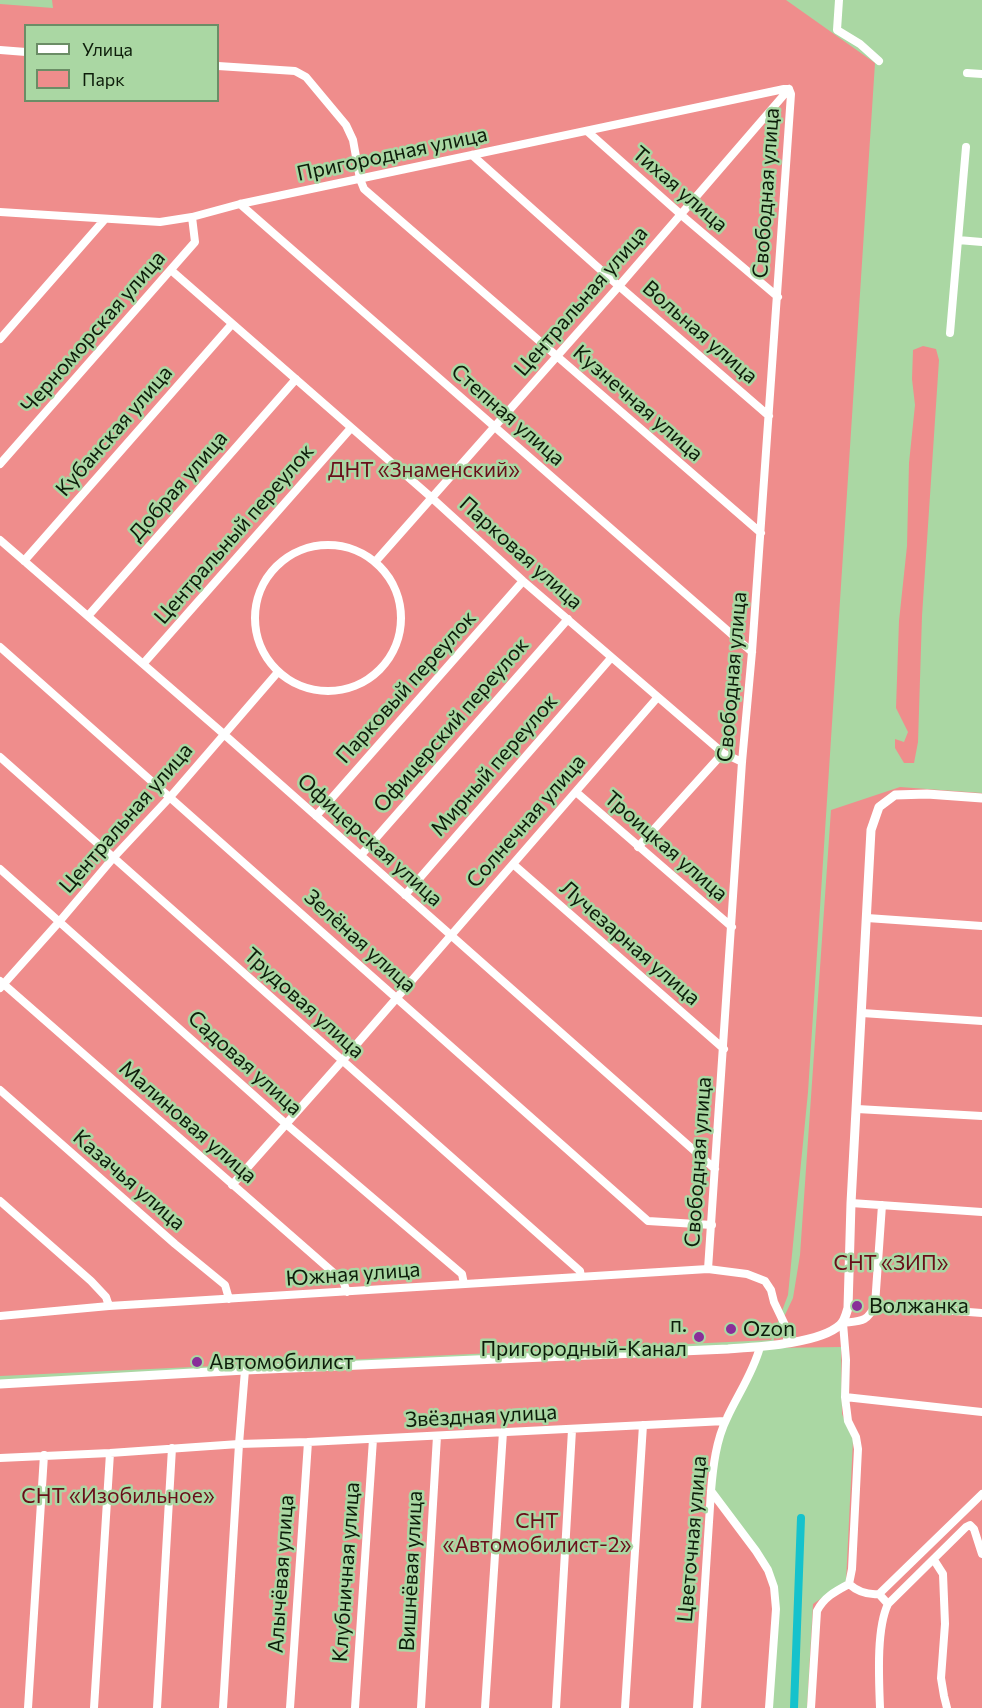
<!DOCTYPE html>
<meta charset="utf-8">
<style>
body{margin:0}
#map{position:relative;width:982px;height:1708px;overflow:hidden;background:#aad7a3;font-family:Commissioner,sans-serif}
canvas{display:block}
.legend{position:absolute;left:24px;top:24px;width:195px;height:78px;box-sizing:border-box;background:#aad7a3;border:2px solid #6b8d66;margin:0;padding:8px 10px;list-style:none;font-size:18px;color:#0d1d0a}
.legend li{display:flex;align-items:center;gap:12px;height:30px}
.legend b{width:30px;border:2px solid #6b8d66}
</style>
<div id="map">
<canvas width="982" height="1708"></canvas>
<ul class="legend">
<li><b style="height:8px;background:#fff"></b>Улица</li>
<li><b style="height:16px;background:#ef8d8c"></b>Парк</li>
</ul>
</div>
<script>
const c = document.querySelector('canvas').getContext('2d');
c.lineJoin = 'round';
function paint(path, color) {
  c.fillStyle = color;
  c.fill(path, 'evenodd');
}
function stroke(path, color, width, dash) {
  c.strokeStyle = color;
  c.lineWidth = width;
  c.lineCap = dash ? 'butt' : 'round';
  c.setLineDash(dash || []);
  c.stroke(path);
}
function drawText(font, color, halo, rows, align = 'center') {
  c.font = font + ' Commissioner,sans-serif';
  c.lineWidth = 5;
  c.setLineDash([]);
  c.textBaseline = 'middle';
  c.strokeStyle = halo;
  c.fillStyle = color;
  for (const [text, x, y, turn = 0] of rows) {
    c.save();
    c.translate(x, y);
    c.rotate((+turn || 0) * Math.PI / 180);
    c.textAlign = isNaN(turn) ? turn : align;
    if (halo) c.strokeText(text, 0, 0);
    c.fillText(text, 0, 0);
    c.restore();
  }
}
paint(new Path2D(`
 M52,0H786L875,63L808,1092L788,1295L771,1340L0,1376V4L53,8ZM26,26H218V100H26Z
 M923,346L936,349L939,360L922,616L918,742L914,763H904L895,748V739L904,742L908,732L896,708L899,621L907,546L909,463L915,405L912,379L913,350Z
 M900,787L982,793V1708H807L813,1604L846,1581L853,1440L842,1414L841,1347L773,1348L774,1338L793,1298L800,1255L831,810Z
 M760,1347L725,1421L711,1491L756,1551L774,1587L769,1708H0V1384Z`), '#ef8d8c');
stroke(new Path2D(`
 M794,1708L801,1518`), '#15c2cc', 8);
stroke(new Path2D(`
 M839,0L837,30L860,44L879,61
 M0,50L26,52
 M218,66L295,71L306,77L346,125L353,140L360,179L364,189L761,533
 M967,73L982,74
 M587,131L686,219L778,297
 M472,155L612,280L769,416
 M240,204L752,652
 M0,212L160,222L192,217L240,204L784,89H789
 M958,240L982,242
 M172,271L432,498L523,581L723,753L742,762
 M950,333L966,147
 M0,339L105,219
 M0,464L195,242L192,217
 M0,540L218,729L715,1169
 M255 618a73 73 0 1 1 146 0a73 73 0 1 1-146 0Z
 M24,561L232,324
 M375,562L619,286L789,89
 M88,616L296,379
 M0,647L648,1221L712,1225
 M143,664L351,428
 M0,757L580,1271L581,1277
 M576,792L732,927
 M316,816L523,581
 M638,847L723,753
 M361,855L568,619
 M513,864L724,1049
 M0,869L286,1124L462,1274L464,1284
 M405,895L611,658
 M867,918L982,926
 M0,981L343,1281L347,1292
 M0,988L59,922L114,857L171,796L278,672
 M862,1013L982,1021
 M0,1090L175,1244L225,1285L229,1299
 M857,1109L982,1116
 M232,1185L342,1061L657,698
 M0,1201L91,1281L106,1297L109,1306
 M851,1203L982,1212
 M708,1269L742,762L752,652L791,94L789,89
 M875,1305L882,1205
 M0,1316L109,1306L708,1269L747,1274L765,1281L771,1290L774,1302L785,1325L788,1343
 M845,1397L982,1412
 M0,1458L110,1453L239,1444L308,1442L725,1421
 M711,1491L756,1551L768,1570L774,1587L776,1609L769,1708
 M934,1560L943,1574L945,1624L941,1678L944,1696L947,1708
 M849,1584C858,1592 868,1595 879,1594L982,1494
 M879,1594L888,1604C876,1629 879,1680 880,1708
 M888,1604L966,1527L970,1525L974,1529L982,1554
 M28,1708L44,1455
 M94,1708L110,1453
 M157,1708L172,1448
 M223,1708L239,1444L245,1370
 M290,1708L308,1442
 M355,1708L373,1439
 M421,1708L437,1436
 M485,1708L503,1432
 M556,1708L572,1430
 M625,1708L643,1425
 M697,1708L711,1491C713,1467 716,1440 727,1418C738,1394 753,1373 760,1347
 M811,1708L817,1611C824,1597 836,1591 849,1584L852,1569L858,1449L856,1437L848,1421L845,1397L846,1360L843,1323C860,1321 867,1323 875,1305L982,1313`), '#fff', 8);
stroke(new Path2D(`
 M0,1384L245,1370L728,1349C756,1347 819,1344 840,1325C845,1321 846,1314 848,1308L851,1203L871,830L879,807L895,795L927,794L982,798`), '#fff', 9);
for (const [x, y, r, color] of [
 [857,1306,6,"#892e99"],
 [731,1329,6,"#892e99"],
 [699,1337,6,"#892e99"],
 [197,1362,6,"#892e99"]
]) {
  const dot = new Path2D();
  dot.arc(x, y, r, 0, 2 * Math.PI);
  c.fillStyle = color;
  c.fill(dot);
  stroke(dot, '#aad7a3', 2);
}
drawText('21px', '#0d1d0a', '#aad7a3', [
 ["Пригородная улица",392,154,-12],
 ["Тихая улица",680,189,41],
 ["Свободная улица",766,193,-86],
 ["Центральная улица",581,301,-49],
 ["Черноморская улица",93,332,-49],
 ["Вольная улица",700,332,41],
 ["Кузнечная улица",638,403,41],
 ["Степная улица",508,415,41],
 ["Кубанская улица",114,431,-49],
 ["Добрая улица",178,486,-49],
 ["Центральный переулок",234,534,-49],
 ["Парковая улица",521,553,42],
 ["Свободная улица",732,677,-85],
 ["Парковый переулок",406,687,-48],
 ["Офицерский переулок",451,725,-49],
 ["Мирный переулок",494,765,-49],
 ["Центральная улица",126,818,-49],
 ["Солнечная улица",526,821,-49],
 ["Офицерская улица",370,840,42],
 ["Троицкая улица",666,846,41],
 ["Зелёная улица",360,941,42],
 ["Лучезарная улица",630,943,41],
 ["Трудовая улица",304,1003,42],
 ["Садовая улица",245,1063,42],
 ["Малиновая улица",188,1122,41],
 ["Свободная улица",698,1162,-86],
 ["Казачья улица",129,1180,41],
 ["Южная улица",353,1274,-4],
 ["Звёздная улица",481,1416,-3],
 ["Цветочная улица",692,1539,-85],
 ["Вишнёвая улица",411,1571,-87],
 ["Клубничная улица",346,1572,-86],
 ["Алычёвая улица",281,1574,-86]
]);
drawText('21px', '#690e19', '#aad7a3', [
 ["ДНТ «Знаменский»",424,470],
 ["СНТ «ЗИП»",891,1263],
 ["СНТ «Изобильное»",118,1496],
 ["СНТ",537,1521],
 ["«Автомобилист-2»",537,1545]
]);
drawText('21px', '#0d1d0a', '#aad7a3', [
 ["Волжанка",869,1306],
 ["п.",687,1325,"right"],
 ["Пригородный-Канал",687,1349,"right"],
 ["Ozon",743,1329],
 ["Автомобилист",209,1362]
], 'left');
</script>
